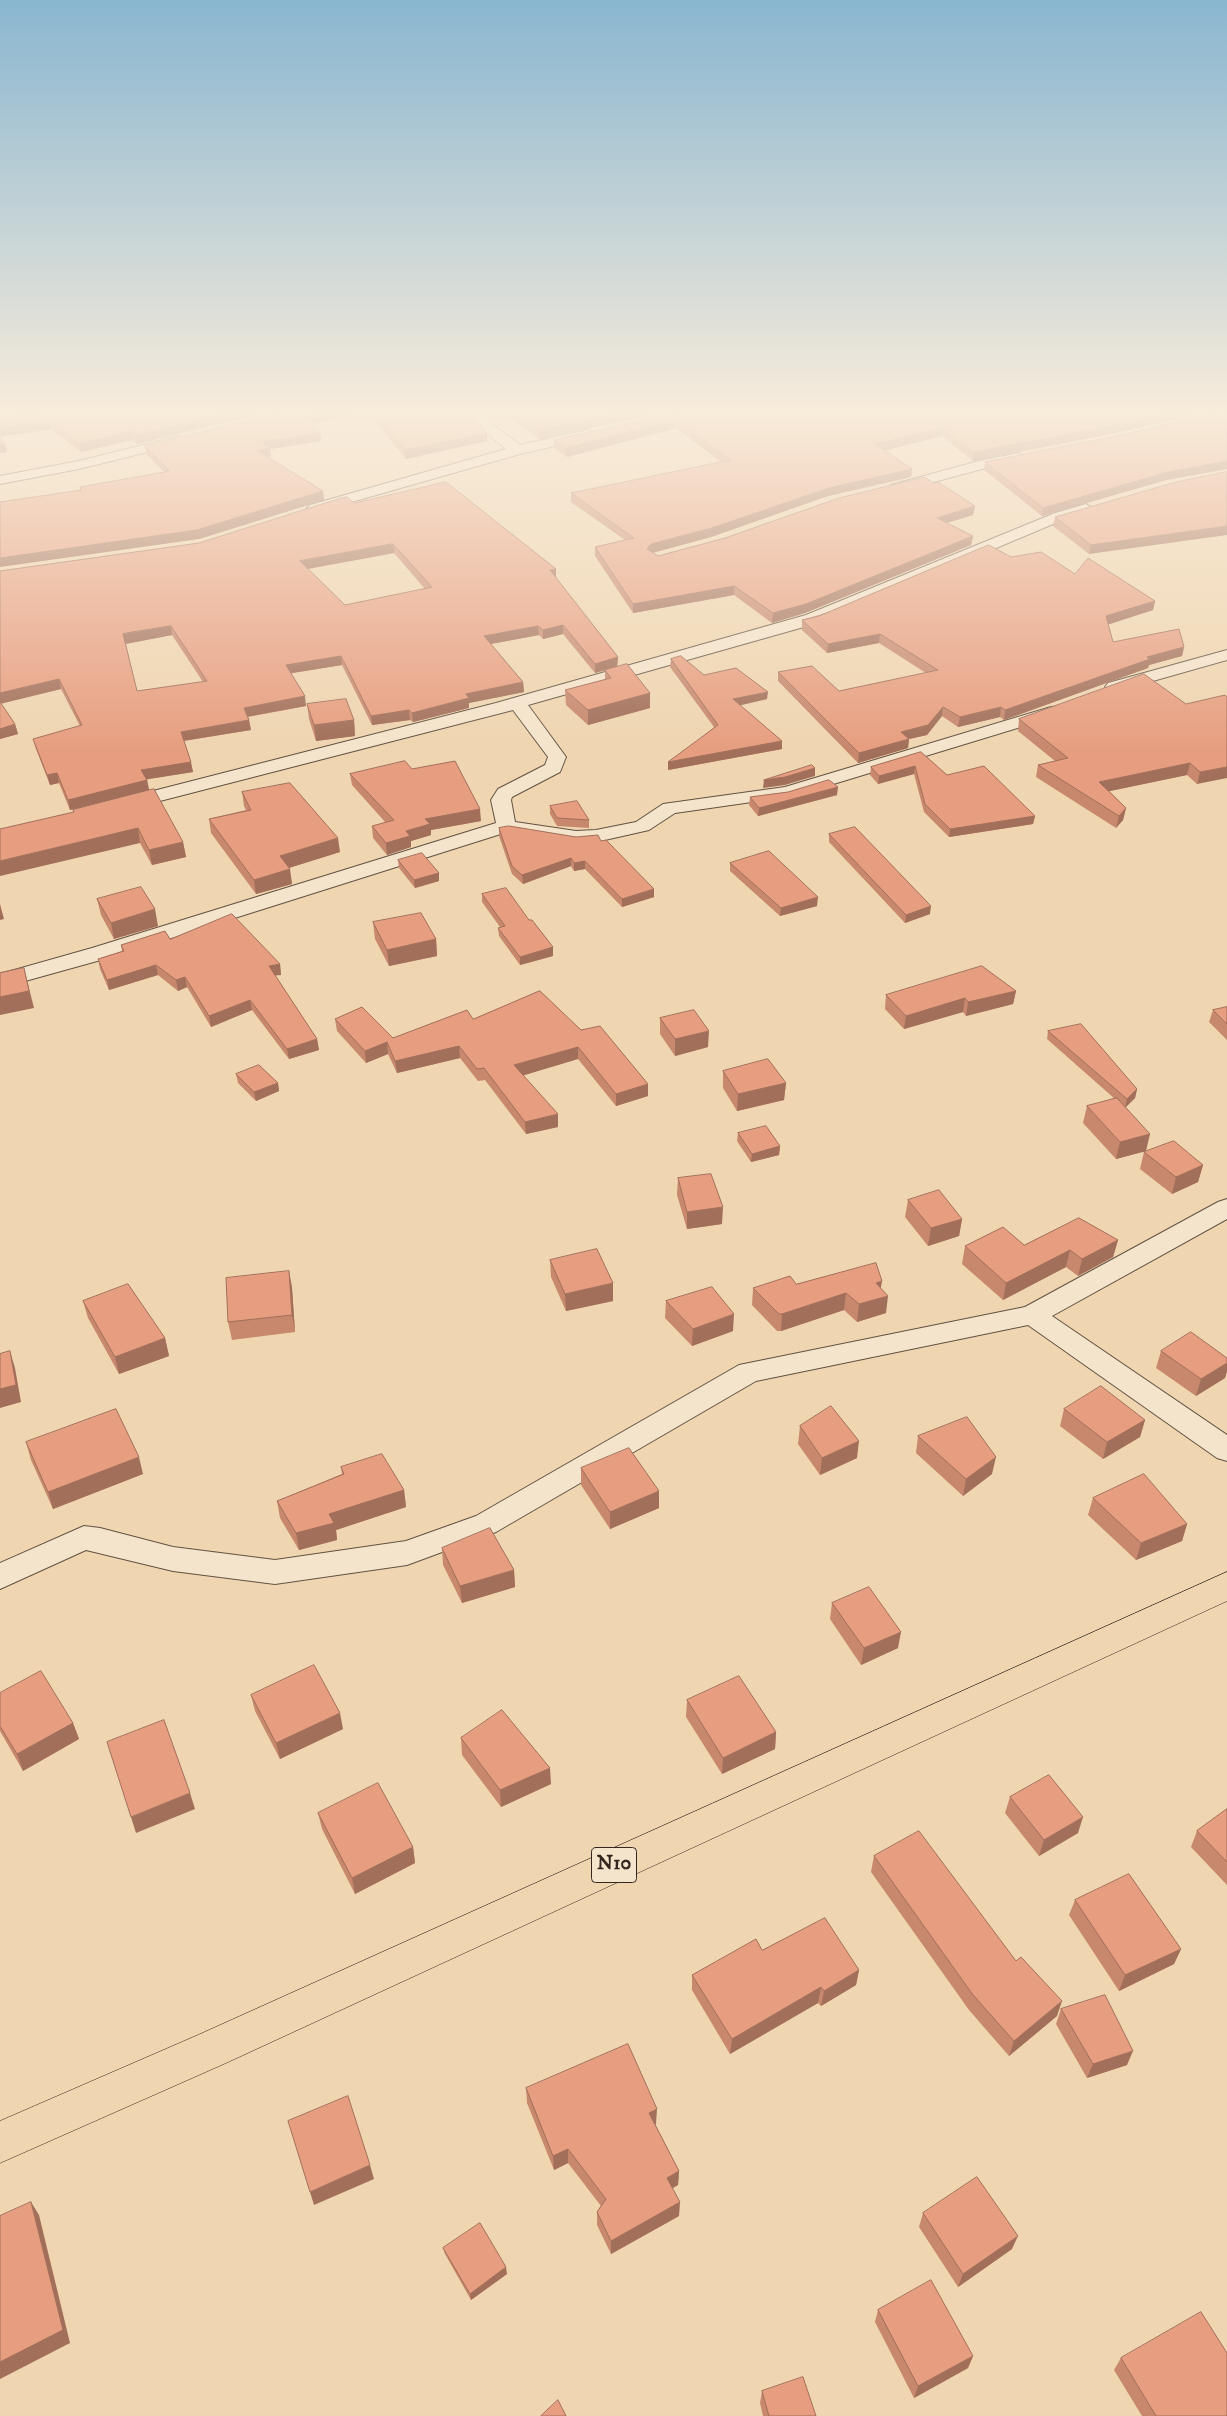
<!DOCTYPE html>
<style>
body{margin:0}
canvas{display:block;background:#efd5b0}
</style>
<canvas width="1227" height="2416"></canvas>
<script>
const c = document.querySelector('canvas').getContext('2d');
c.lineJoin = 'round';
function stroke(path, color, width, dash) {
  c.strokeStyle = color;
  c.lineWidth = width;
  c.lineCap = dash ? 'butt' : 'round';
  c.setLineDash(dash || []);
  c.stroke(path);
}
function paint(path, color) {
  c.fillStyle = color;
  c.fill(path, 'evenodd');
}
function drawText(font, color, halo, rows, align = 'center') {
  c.font = font + ' "IM FELL DW Pica",serif';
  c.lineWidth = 4;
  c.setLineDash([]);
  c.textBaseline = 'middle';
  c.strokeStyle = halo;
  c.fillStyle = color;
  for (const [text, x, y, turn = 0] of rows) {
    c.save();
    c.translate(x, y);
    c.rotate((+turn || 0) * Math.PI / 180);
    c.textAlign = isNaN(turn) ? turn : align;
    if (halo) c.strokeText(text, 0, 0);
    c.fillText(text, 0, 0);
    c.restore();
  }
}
const minor = new Path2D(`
 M460,411H475L520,445L588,430L595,434L593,437L520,454L320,511H310L307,508L310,505L506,449Z
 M179,436L186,440L184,443L79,469L0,484V476L79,461Z
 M1019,453L1026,457L1024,460L986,468L896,492L889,488L891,485L979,461Z
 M1086,504L1094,509L1091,512L1065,519L818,623L528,705L566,757L560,772L512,797L511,800L515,822L576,831L596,830L636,822L663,804L785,787L1051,707L1057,708L1060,712L1057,716L794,796L675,813L649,830L596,842L576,843L507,832L108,958L0,988V974L92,948L496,823L491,800L498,789L545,765L548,757L513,710L125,810L118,808L115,804L118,800L496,703L806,615L1055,513Z
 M1227,650V660L1114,692L1108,691L1105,687L1108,683Z
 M1227,1199V1219L1052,1316L1227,1435V1461L1217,1458L1028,1325L756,1381L496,1532L407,1565L275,1584L173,1571L86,1550L0,1589V1563L84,1526L100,1528L173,1547L275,1560L406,1541L476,1516L739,1365L1025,1307L1218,1202Z`);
const primary = new Path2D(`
 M1227,1572V1601L226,2063L0,2163V2121L198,2035Z`);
stroke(minor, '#625243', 2);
stroke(primary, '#33271f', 1);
paint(minor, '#f5e4cc');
paint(primary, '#efd5b0');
paint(new Path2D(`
 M57,411H271L137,444L133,440L81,452L51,429L0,437Z
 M288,411H466L487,433V441L406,459L377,423L364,412L312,424L321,441L270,449L271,456L268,457L323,491L324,500L199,539L80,490V487L164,472L146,454L145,446Z
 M498,411H669L540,439Z
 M686,411H1212L1115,433L973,461L942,436L884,450L912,469L911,477L828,496L711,537L653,553L658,556L933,483L975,506L973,515L947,523L973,536L971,545L805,613L772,623L734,595L633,613L595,556V547L625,540L571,502V493L721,462L676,428L567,457L554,448V440Z
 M1227,411V469L1166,480L1042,516L984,470L985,462L1117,436Z
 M1227,472L1089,554L1053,526L1055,517Z
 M354,503L556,569V579L618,657L617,667L650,693V708L588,725L566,705L565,690L605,679V670L595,673L563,634L543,639L539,635L491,644L523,682L524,692L469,703V708L413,722L410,720L372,725L342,665L291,673L306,706L248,717L249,720L251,730L184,741L193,772L147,779L149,790L70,810L59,783L50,785L36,749L33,739L80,726L61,689L1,703L15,724L18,734L0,739V571L199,543ZM394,553L425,589L345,605L308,569ZM172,635L203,682L137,691L126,644Z
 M1011,557L1075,574L1155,601L1153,610L1108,624L1113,642L1184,647L1182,656L1149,665L1148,668L1004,720L1000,717L958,727L942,716L927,735L909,739L908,748L858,763L778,681V672L839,691L926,673L879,643L827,653L802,630V620Z
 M671,659L704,675L767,699L740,705L782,741V749L668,770L714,727L670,667Z
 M1225,695L1197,784L1187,775L1109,791L1126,808L1123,820L1116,828L1036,777L1038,765L1055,761L1018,731L1019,719L1186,704Z
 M307,704L354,720L355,736L316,741L309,719Z
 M921,752L947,775L1035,816L1033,824L949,837L924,812L914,774L878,784L870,775L871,767Z
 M412,769L481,821L431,830V835L411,841V847L387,855L373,838L372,826L386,823L352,785L350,774Z
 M242,792L340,852L289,868L292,884L256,894L211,833L209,819L246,810L244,806Z
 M837,795L758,816L749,805L750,797Z
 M550,806L589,820V828L557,826L550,814Z
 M73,810L183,842L186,857L152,865L140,843L73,812Z
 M499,828L601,841L654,889V897L622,907L585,869L574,871L571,866L523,884L512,874L499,836Z
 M829,834L930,914L905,923L829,842Z
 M398,860L439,873V881L415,888L399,868Z
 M730,863L817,906L780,916L730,871Z
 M482,894L553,947V956L520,965L499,936L498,928L500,927L482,902Z
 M97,899L158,926L114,939L101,915Z
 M373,922L436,939L437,956L389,966L375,939Z
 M170,939L280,964L281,975H275L317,1039L319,1050L289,1059L252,1010L211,1027L187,987L178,991L158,975L109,990L100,969L98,959L122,951L121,945Z
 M540,991L648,1096L616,1106L578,1059L523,1075L558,1127L526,1134L485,1080L478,1081L460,1058L397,1073L388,1054L366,1063L337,1031L335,1019L393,1038L473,1019Z
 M1016,991L1013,1004L966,1016L963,1012L904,1029L885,1009L886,995Z
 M1227,1007V1040L1209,1022L1213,1010Z
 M660,1018L708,1047L675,1056L660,1034Z
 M1048,1031L1137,1089L1135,1098L1125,1107L1146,1151L1116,1159L1083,1123L1087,1106L1115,1099L1047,1039Z
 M723,1071L786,1083L784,1100L737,1111L723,1088Z
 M236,1074L278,1083L279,1091L256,1101L238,1083Z
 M738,1133L780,1146L779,1155L751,1162L737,1141Z
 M1144,1152L1203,1165L1198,1182L1172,1194L1140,1169Z
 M678,1178L722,1224L687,1229L677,1195Z
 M908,1200L962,1219L959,1236L928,1246L905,1217Z
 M1118,1240L1113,1257L1078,1276L1066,1267L1003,1300L962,1264L965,1246L1024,1245Z
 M550,1260L613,1301L566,1311L551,1277Z
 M289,1271L292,1288L295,1332L232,1340L228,1322Z
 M796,1284L881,1288L886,1313L857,1322L844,1310L781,1331H777L752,1305L753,1288Z
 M83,1301L165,1338L169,1356L119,1374L88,1318Z
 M666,1301L733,1331L692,1346L665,1318Z
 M1161,1351L1227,1358V1371L1225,1378L1196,1396L1156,1368Z
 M1064,1409L1145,1420L1140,1437L1103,1459L1060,1426Z
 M800,1426L857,1458L820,1475L798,1444Z
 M918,1436L992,1474L963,1496L916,1453Z
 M26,1442L143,1474L53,1509L31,1460Z
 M341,1467L404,1490L406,1507L336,1530L337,1540L299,1550L280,1518L277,1501L342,1474Z
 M581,1468L659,1508L610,1529L581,1485Z
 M1093,1498L1187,1524L1182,1541L1136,1560L1088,1515Z
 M442,1548L514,1570L515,1587L462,1603L443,1565Z
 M832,1603L898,1648L861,1665L830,1619Z
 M0,1693L73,1723L79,1739L23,1771L0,1731Z
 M251,1695L343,1729L280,1759L255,1711Z
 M687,1700L776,1732L775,1749L722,1774L686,1717Z
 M461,1738L551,1784L501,1807L462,1755Z
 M1010,1797L1078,1833L1039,1856L1005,1813Z
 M1227,1809V1885L1191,1847L1197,1831Z
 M318,1813L413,1847L415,1863L355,1894L322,1829Z
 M874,1856L1057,2016L1009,2056L969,2010L871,1872Z
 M1075,1900L1181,1949L1174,1964L1119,1991L1069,1915Z
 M762,1950L859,1970L856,1985L821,2006L818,2003L730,2054L692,1990V1975Z
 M1061,2009L1127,2065L1087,2078L1056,2024Z
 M526,2088L656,2124H655L679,2171L678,2185L672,2188L679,2216L611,2254L597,2225V2212L601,2206L568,2163L554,2170L527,2103Z
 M923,2213L1012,2249L958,2287L919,2227Z
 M443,2248L507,2274L471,2300L445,2254Z
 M878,2310L973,2356L968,2368L914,2398L875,2322Z
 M1121,2358L1227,2416H1142L1114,2370Z
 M762,2391L816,2416H763L760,2403Z`), '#c7886e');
paint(new Path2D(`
 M0,411H30L0,414Z
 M236,411H271L137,444L135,435Z
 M333,411H364V412L307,425L306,416Z
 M631,411H669L540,439L539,430Z
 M1178,411H1212L1115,433L973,461L974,452Z
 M676,420V428L567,457L566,448Z
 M49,421L51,429L0,437V428Z
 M943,428L942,436L875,453V444Z
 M132,431L133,440L81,452L79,444Z
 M320,433L321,441L270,449L271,456L259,459L258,451L262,442Z
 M487,433V441L406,459L405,450Z
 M5,443L7,452L0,453V444Z
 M1227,461V469L1166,480L1042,516L1043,508L1168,472Z
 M912,469L911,477L828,496L711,537L651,553L647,549L651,544L829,488Z
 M323,491L324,500L199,539L0,567V558Z
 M975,506L973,515L936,526L937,518Z
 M1227,526V535L1089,554L1091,545Z
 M973,536L971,545L805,613L772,623L773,613Z
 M393,544L394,553L301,570L300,561Z
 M556,569V579L550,570Z
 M734,586V595L633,613V604Z
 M1155,601L1153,610L1104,626L1106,616Z
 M563,625V634L543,639V630Z
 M171,626L172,635L125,644L123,634Z
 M538,626L539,635L485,645L484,636Z
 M880,634L879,643L827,653L828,644Z
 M1184,647L1182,656L1149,665L1148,668L1004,720L1005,710L1147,657Z
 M341,656L342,665L287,674L286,665Z
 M618,657L617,667L595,673V664Z
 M59,679L61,689L0,704V693Z
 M523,682L524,692L469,703V708L413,722L412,713L466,694Z
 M768,692L767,699L733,707V699Z
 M650,693V708L588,725V710Z
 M305,696L306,706L245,717L244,708Z
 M943,707L942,716L927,735L909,739L908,748L858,763L859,753L901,732Z
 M1001,707L1000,717L958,727L960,717Z
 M409,710L410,720L372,725L371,716Z
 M249,720L251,730L182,741L181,732Z
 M354,720L355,736L316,741L314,725Z
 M15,724L18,734L0,739V729Z
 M782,741V749L668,770V762Z
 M191,762L193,772L143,780L141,770Z
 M1190,763L1187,775L1096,794L1099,782Z
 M915,766L914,774L878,784L879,776Z
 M1227,767V778L1197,784L1200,772Z
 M815,768V776L785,785L763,788L764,780Z
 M57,773L59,783L50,785L47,775Z
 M147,780L149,790L70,810L68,800Z
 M838,787L837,795L758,816L759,808Z
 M1126,808L1123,820L1116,828L1119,816Z
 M480,809L481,821L431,830V835L411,841V847L387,855L386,843L425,819Z
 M1035,816L1033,824L949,837L950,829Z
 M138,828L140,843L0,876V861Z
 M338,838L340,852L282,870L280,856Z
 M183,842L186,857L152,865L149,850Z
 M571,858V866L523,884L522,875Z
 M585,861V869L574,871V863Z
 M290,869L292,884L256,894L254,880Z
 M439,873V881L415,888L414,880Z
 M654,889V897L622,907V899Z
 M818,897L817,906L780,916L781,908Z
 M0,904L4,919L0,920Z
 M931,906L930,914L905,923L906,915Z
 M155,909L158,926L114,939L111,923Z
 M436,939L437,956L389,966L387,950Z
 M553,947V956L520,965V957Z
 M280,964L281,975L270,976L269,966Z
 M156,965L158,975L109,990L107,980Z
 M24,968L34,1008L0,1015V997Z
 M185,977L187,987L178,991L176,980Z
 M1016,991L1013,1004L966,1016L968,1002Z
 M965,998L963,1012L904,1029L906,1016Z
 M250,1000L252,1010L211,1027L209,1016Z
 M709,1031L708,1047L675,1056V1039Z
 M317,1039L319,1050L289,1059L287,1049Z
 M387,1042L388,1054L366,1063L365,1051Z
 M459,1046L460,1058L397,1073L395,1061Z
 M578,1047V1059L515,1078L514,1065Z
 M278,1083L279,1091L256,1101L254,1092Z
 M786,1083L784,1100L737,1111L738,1094Z
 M648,1084V1096L616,1106V1094Z
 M1137,1089L1135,1098L1125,1108L1127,1099Z
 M558,1114V1127L526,1134L525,1122Z
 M1150,1134L1146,1151L1116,1159L1120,1142Z
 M780,1146L779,1155L751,1162L752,1154Z
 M1203,1165L1198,1182L1172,1194L1176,1177Z
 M723,1207L722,1224L687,1229V1212Z
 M962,1219L959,1236L928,1246L931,1228Z
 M1118,1240L1113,1257L1078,1276L1082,1259Z
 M1070,1250L1066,1267L1003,1300L1006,1283Z
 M289,1271L292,1288L295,1332L292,1315Z
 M882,1281L879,1298L876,1283Z
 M613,1283V1301L566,1311L565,1294Z
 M846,1293L844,1310L781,1331L782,1314Z
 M888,1296L886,1313L857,1322L859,1304Z
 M734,1314L733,1331L692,1346L693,1329Z
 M165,1338L169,1356L119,1374L115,1357Z
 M10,1351L15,1368L21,1402L0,1408V1389Z
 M1227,1363V1371L1225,1378L1196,1396L1201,1379Z
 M1145,1420L1140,1437L1103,1459L1107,1442Z
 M859,1441L857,1458L820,1475L822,1458Z
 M139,1457L143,1474L53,1509L48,1492Z
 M996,1457L992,1474L963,1496L966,1479Z
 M404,1490L406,1507L336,1530L337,1540L299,1550L296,1533L329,1514Z
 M659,1491V1508L610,1529V1512Z
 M1187,1524L1182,1541L1136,1560L1141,1543Z
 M514,1570L515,1587L462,1603L460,1586Z
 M901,1632L898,1648L861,1665L864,1648Z
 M340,1713L343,1729L280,1759L276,1743Z
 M73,1723L79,1739L23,1771L17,1754Z
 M776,1732L775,1749L722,1774L723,1758Z
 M550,1768L551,1784L501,1807L500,1790Z
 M190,1793L195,1809L136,1833L131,1817Z
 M1083,1817L1078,1833L1039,1856L1044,1840Z
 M413,1847L415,1863L355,1894L352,1878Z
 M1181,1949L1174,1964L1119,1991L1125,1975Z
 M859,1970L856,1985L821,2006L824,1991Z
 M821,1987L818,2003L730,2054L732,2039Z
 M1062,2001L1057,2016L1009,2056L1014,2041Z
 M1133,2051L1127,2065L1087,2078L1093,2064Z
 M657,2109L656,2124L649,2127V2113Z
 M568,2149V2163L554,2170L553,2156Z
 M370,2165L374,2179L314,2205L310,2192Z
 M679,2171L678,2185L666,2192L667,2178Z
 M31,2202L39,2215L70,2343L0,2379V2362Z
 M680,2202L679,2216L611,2254V2241Z
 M1018,2236L1012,2249L958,2287L963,2274Z
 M506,2267L507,2274L471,2300L470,2294Z
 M973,2356L968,2368L914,2398L918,2386Z`), '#a26f5a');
const building = new Path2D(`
 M57,411H236L135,435L132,431L79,444L49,421L0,428V417Z
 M288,411H333L306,416L320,433L262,442L270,448L258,451L323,491L197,530L0,558V502L81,490L80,487L170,471L145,446Z
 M371,411H466L487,433L405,450L376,415Z
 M510,411H631L539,430Z
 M686,411H1178L1116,425L974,452L943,428L875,444L912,469L829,488L712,528L651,544L647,549L658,556L725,538L839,498L925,477L933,483L938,482L975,506L937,518L973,536L806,604L773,613L734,586L633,604L595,547L634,538L571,493L730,460L676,420L566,448L554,440Z
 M1227,411V461L1168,472L1043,508L985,462L1117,436Z
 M0,438L5,443L0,444Z
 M1227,472V526L1091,545L1055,517L1176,482Z
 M446,482L556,569L550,570L618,657L595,664L563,625L543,630L538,626L484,636L523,682L466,694L469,698L412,713L409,710L371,716L341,656L286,665L305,696L244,708L249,720L181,732L191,762L141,770L147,780L68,800L57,773L47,775L33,739L82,725L59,679L0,693V571L199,543L341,498L347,497L354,503ZM393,544L432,587L345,605L300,561ZM171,626L207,681L137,691L123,634Z
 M989,545L1011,557L1041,552L1075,574L1088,558L1155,601L1106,616L1113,642L1179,629L1184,647L1147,657L1150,659L1005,710L1001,707L960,717L943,707L928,725L901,732L909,739L859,753L778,672L812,666L839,691L938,670L880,634L828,644L802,620L819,616Z
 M681,656L704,675L736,668L768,692L733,699L782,741L668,762L718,725L671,659Z
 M627,664L650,693L588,710L565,690L611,678L605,670Z
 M1144,674L1186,704L1225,695L1227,697V767L1200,772L1190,763L1099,782L1126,808L1119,816L1038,765L1068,758L1019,719Z
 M346,699L354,720L314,725L307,704Z
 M0,702L15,724L0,729Z
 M921,752L947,775L984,766L1035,816L950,829L925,804L915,766L879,776L871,767Z
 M405,761L412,769L455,761L480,809L425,819L430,824L406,831L410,836L386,843L372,826L394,820L350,774Z
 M812,765L815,768L785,777L764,780Z
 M829,780L838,787L759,808L750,797L788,792Z
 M290,783L338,838L280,856L290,869L254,880L209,819L251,810L242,792Z
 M154,789L183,842L149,850L138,828L0,861V829L74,812L73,810Z
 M577,801L589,820L557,818L550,806Z
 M509,826L576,837L598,835L601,841L606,840L654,889L622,899L585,861L574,863L571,858L522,875L512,866L499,828Z
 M855,827L931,906L906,915L829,834Z
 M769,851L818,897L781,908L730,863Z
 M422,853L439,873L414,880L398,860Z
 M141,887L155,909L111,923L97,899Z
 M506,888L529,920H532L553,947L520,957L498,928L505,926L482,894Z
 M421,913L436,939L387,950L373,922Z
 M232,914L280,964L269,966L317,1039L287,1049L250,1000L209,1016L185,977L176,980L156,965L107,980L98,959L124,951L121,945L165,931L170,939Z
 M982,966L1016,991L968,1002L965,998L906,1016L886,995Z
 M24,968L29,991L0,997V973Z
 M540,991L581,1030L600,1026L648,1084L616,1094L578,1047L514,1065L558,1114L525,1122L484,1068L477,1069L459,1046L395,1061L387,1042L365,1051L335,1019L362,1007L393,1038L467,1010L473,1019Z
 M1227,1007V1024L1213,1010Z
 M694,1010L709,1031L675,1039L660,1018Z
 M1081,1024L1137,1089L1127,1099L1048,1031Z
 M768,1059L786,1083L738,1094L723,1071Z
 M259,1065L278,1083L254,1092L236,1074Z
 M1117,1098L1150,1134L1120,1142L1087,1106Z
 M766,1126L780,1146L752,1154L738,1133Z
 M1174,1141L1203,1165L1176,1177L1144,1152Z
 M711,1174L723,1207L687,1212L678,1178Z
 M939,1190L962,1219L931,1228L908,1200Z
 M1079,1218L1118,1240L1082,1259L1070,1250L1006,1283L965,1246L1003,1227L1024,1245Z
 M597,1249L613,1283L565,1294L550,1260Z
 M876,1263L882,1281L876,1283L888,1296L859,1304L846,1293L782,1314H779L753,1288L790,1276L796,1284Z
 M289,1271L292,1315L228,1322L226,1278Z
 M128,1284L165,1338L115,1357L83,1301Z
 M712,1287L734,1314L693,1329L666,1301Z
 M1191,1332L1227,1358V1363L1201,1379L1161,1351Z
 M10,1351L16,1385L0,1389V1354Z
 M1101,1386L1145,1420L1107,1442L1064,1409Z
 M831,1406L859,1441L822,1458L800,1426Z
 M116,1409L139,1457L48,1492L26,1442Z
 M967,1417L996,1457L966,1479L918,1436Z
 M629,1448L659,1491L610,1512L581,1468Z
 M382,1454L404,1490L329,1514L334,1523L296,1533L277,1501L344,1474L341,1467Z
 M1144,1474L1187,1524L1141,1543L1093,1498Z
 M490,1528L514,1570L460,1586L442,1548Z
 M869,1587L901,1632L864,1648L832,1603Z
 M314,1665L340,1713L276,1743L251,1695Z
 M41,1671L73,1723L17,1754L0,1726V1693Z
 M739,1676L776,1732L723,1758L687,1700Z
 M502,1710L550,1768L500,1790L461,1738Z
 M164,1720L190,1793L131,1817L107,1742Z
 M1049,1775L1083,1817L1044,1840L1010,1797Z
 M378,1783L413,1847L352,1878L318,1813Z
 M1227,1809V1862L1197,1831Z
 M919,1831L1016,1961L1021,1957L1062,2001L1014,2041L973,1995L874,1856Z
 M1129,1874L1181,1949L1125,1975L1075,1900Z
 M825,1918L859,1970L824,1991L821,1987L732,2039L692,1975L756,1939L762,1950Z
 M1105,1995L1133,2051L1093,2064L1061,2009Z
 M628,2044L657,2109L649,2113L679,2171L667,2178L680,2202L611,2241L597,2212L606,2199L568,2149L553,2156L526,2088Z
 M348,2096L370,2165L310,2192L288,2121Z
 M977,2177L1018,2236L963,2274L923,2213Z
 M31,2202L63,2330L0,2362V2216Z
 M480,2223L506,2267L470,2294L443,2248Z
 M931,2280L973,2356L918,2386L878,2310Z
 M1201,2312L1227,2353V2416H1156L1121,2358Z
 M803,2377L816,2416H769L762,2391Z
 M558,2400L566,2416H541Z`);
paint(building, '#e79e80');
stroke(building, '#a26f5a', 1);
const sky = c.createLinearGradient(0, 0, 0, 749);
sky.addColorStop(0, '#89b6d0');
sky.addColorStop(0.55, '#f8ecdb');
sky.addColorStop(1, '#f8ecdb00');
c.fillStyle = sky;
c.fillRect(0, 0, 1227, 749);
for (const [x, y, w] of [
 [614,1865,45]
]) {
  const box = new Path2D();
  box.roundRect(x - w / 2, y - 17.5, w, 35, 4);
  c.fillStyle = '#f5e4cc';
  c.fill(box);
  stroke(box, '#33271f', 1);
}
drawText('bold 20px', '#33271f', null, [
 ["N10",614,1865]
]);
</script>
